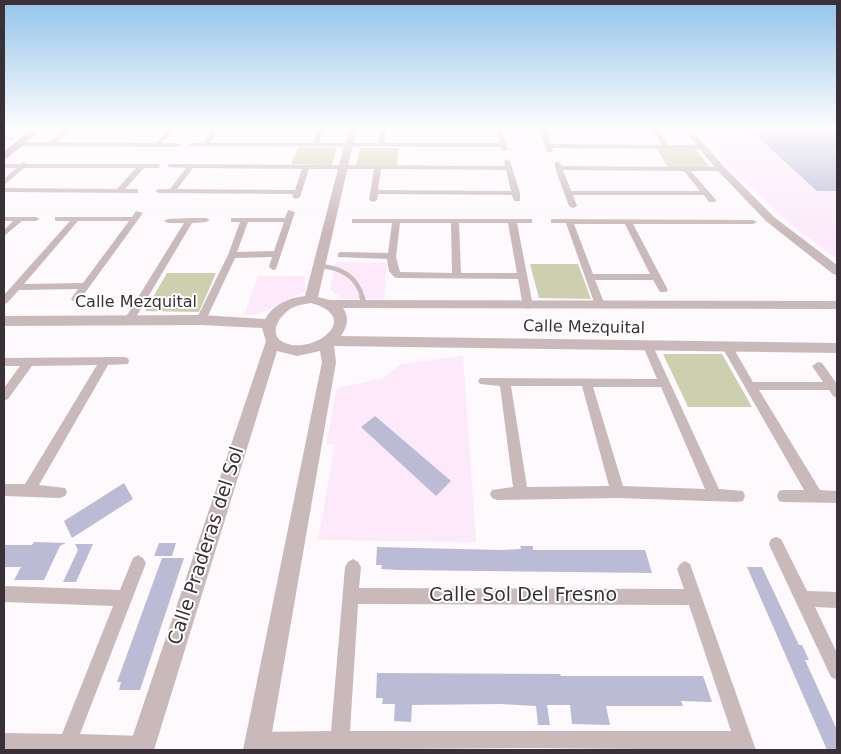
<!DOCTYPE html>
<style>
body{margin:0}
#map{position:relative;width:841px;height:754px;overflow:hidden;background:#fdf9fd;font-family:"DejaVu Sans",sans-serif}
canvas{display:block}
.frame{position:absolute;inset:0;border:5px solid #393038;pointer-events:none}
</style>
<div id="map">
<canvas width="841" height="754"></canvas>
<div class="frame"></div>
</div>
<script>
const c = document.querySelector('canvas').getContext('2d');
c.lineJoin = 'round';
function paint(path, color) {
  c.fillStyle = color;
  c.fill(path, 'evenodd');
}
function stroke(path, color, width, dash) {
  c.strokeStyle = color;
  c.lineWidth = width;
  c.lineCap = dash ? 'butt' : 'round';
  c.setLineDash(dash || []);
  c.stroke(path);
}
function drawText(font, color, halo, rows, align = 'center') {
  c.font = font + ' "DejaVu Sans",sans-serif';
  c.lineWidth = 4;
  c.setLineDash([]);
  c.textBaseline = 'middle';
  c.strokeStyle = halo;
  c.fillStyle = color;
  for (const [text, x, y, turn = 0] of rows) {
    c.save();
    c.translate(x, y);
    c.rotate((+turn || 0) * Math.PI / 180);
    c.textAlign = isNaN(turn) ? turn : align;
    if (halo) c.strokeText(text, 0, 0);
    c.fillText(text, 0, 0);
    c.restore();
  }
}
paint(new Path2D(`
 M694,127H837V259L795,228L731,169Z
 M336,262L387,263L384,299H344L330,290Z
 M258,276H304L305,291L261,313L244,316Z
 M463,356L476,542L318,540L335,445L326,444L337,388L383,378L401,364Z`), '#fceafa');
paint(new Path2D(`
 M298,147H337L332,165L291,164Z
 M360,148H399L397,166L356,165Z
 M656,148L695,149L710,167H668Z
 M530,264H578L591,299L539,298Z
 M167,273H216L199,312L145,311Z
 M663,354H722L752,407H688Z`), '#cdd0ae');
paint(new Path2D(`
 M747,127H837V191H817Z
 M375,416L451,481L436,496L361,427Z
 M124,483L133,499L72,538L64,521Z
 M34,542L66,543L60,546L44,580H14L21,567H4V545H32Z
 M159,543H176L172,556H154Z
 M75,544H93L76,582H63L78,550Z
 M520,546H533V550H645L652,573L398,570L381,569L382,565H376L377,547L501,550L521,549Z
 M162,558H184L140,690H119L121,682H117Z
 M747,567H762L799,645H802L809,660H805L837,730V750H827Z
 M377,673L560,674L561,676H703L712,702L681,701L683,706H606L610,725L572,724L570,705H547L550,725H538L536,706L500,704L412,705L411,722L394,721L395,704H382L383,698H376Z`), '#bcbbd5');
stroke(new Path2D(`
 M320,266C342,268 357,276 363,299`), '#cab9bb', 4.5);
stroke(new Path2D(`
 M362,297L364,304`), '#cab9bb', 5.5);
paint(new Path2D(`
 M68,127H75L57,142L156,143L169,127H176L162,143H178L181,145L178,147L20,146L17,144L20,142H49Z
 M214,127H220L210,143H313L319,127H325L319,143H379L381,127H387L385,143H500L495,127H501L508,150L503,151L501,147L190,146L189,145L192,143H203Z
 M538,127H544L551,144L662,145L649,127H655L669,145H701L704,147L701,149L552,148L553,151L550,153L547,151Z
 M4,136L13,138L14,139L11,141L4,140Z
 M507,159L510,161L520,193V201H514L512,195L378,194L377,200L373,202L369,200L374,169H309L300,197L296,199L292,197L293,194L159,193L155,191L159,189H170L186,168L168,167V165L170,164L505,166L504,161ZM193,168L302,169L295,190L177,189ZM381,169L506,170L511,191L378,190Z
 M24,162L27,164H158L161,166L158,168H144L125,189H138V193H135L4,192V188L117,189L136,168H24L4,185V179L16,168H4V164H20Z
 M555,162H559L562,166L721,167L724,169L721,171H691L716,200L715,202H709L704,195H573L577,206L573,208L569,206L555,168ZM563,170L684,171L700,191H571Z
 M288,210L295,212L276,269L273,270L269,267L272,257L235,258L206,320L201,323L197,322L196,320L228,255L240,222H231V218H285ZM248,222H284L274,251L237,252Z
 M136,211L143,213L79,301H73L71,299L78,289L19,290L7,303L4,304V295L70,221H55V217H132ZM78,221H129L83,283L24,284Z
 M4,217H36L40,219L36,221H22L4,236V230L13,221H4Z
 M190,218H206L210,220L206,222L192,223L133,322H125L124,320L184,223H168L164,221L168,219Z
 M352,219H532V223H517L533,306L528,309L523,306L518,279L397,278L394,277L389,271L387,259L338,257V253L341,252L388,253L392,223H352ZM400,223H451L452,273L400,272L396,257ZM459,223H508L517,273H461Z
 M551,219L753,220L757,222L753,224H633L668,290L666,292H660L653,280H595L605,305L600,308L595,305L566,223H551ZM574,224H625L650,274H593Z
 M648,342L653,346L719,489L743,491L745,496L743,501L738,502L618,498L497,500L492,498L490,494L492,490L513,487L500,386L480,384L478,381L480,378L657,379L643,346ZM511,386H582L609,486L527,487ZM593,387H661L705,489L623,486Z
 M727,343L731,344L753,382H823L812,366L818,362L822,363L837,384V398L833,396L829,390H759L820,490L837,491V503L784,502L779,501L777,496L779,491L784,490H804L722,347Z
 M124,357L128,358L129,361L128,364L108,365L39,485L65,488L67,492L65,496L60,498L4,496V484H25L97,365L32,366L8,399L4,401V388L20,366H4V358Z
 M776,537L781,539L807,591L837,592V608L815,607L837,653V680L831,677L771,549L769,544L771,539Z
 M138,555L143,558L146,563L80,734L143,736L150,738L152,745L150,750H4V733L62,734L113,606L4,602V586L120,590L133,558Z
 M353,559L358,562L361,567L359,588L684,589L677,569L680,564L685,561L690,564L756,750L529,748L257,750L250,748L248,741L250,734L257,732L331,731L345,567L348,562ZM358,604L689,605L731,731H350Z`), '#cab9bb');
paint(new Path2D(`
 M349,127H357L318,297L330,300L837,301V309L343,308C350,318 347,327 341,336L837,343V353L334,346L336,362L269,750H243L322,362L320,351L297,356L277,351L154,750H128L266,341L262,328L201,325L4,326V316L201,315L265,319C274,304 288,298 305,296ZM311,303C364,318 313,355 285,343C266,335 280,314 292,308C298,305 305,304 311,303Z
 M681,127H690L724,167L774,217L837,265V275L833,274L766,221L718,171Z`), '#cab9bb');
paint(new Path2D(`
 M35,127H45L7,158L4,159V151Z`), '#b2999d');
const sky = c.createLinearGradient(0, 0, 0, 233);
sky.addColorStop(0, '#94c4ea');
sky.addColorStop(0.55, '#fefcfe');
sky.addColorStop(1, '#fefcfe00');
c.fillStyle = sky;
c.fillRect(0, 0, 841, 233);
drawText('16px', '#393038', '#fff', [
 ["Calle Mezquital",136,303],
 ["Calle Mezquital",584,328,1]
]);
drawText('19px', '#393038', '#fff', [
 ["Calle Praderas del Sol",207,546,-72],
 ["Calle Sol Del Fresno",523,596]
]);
</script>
